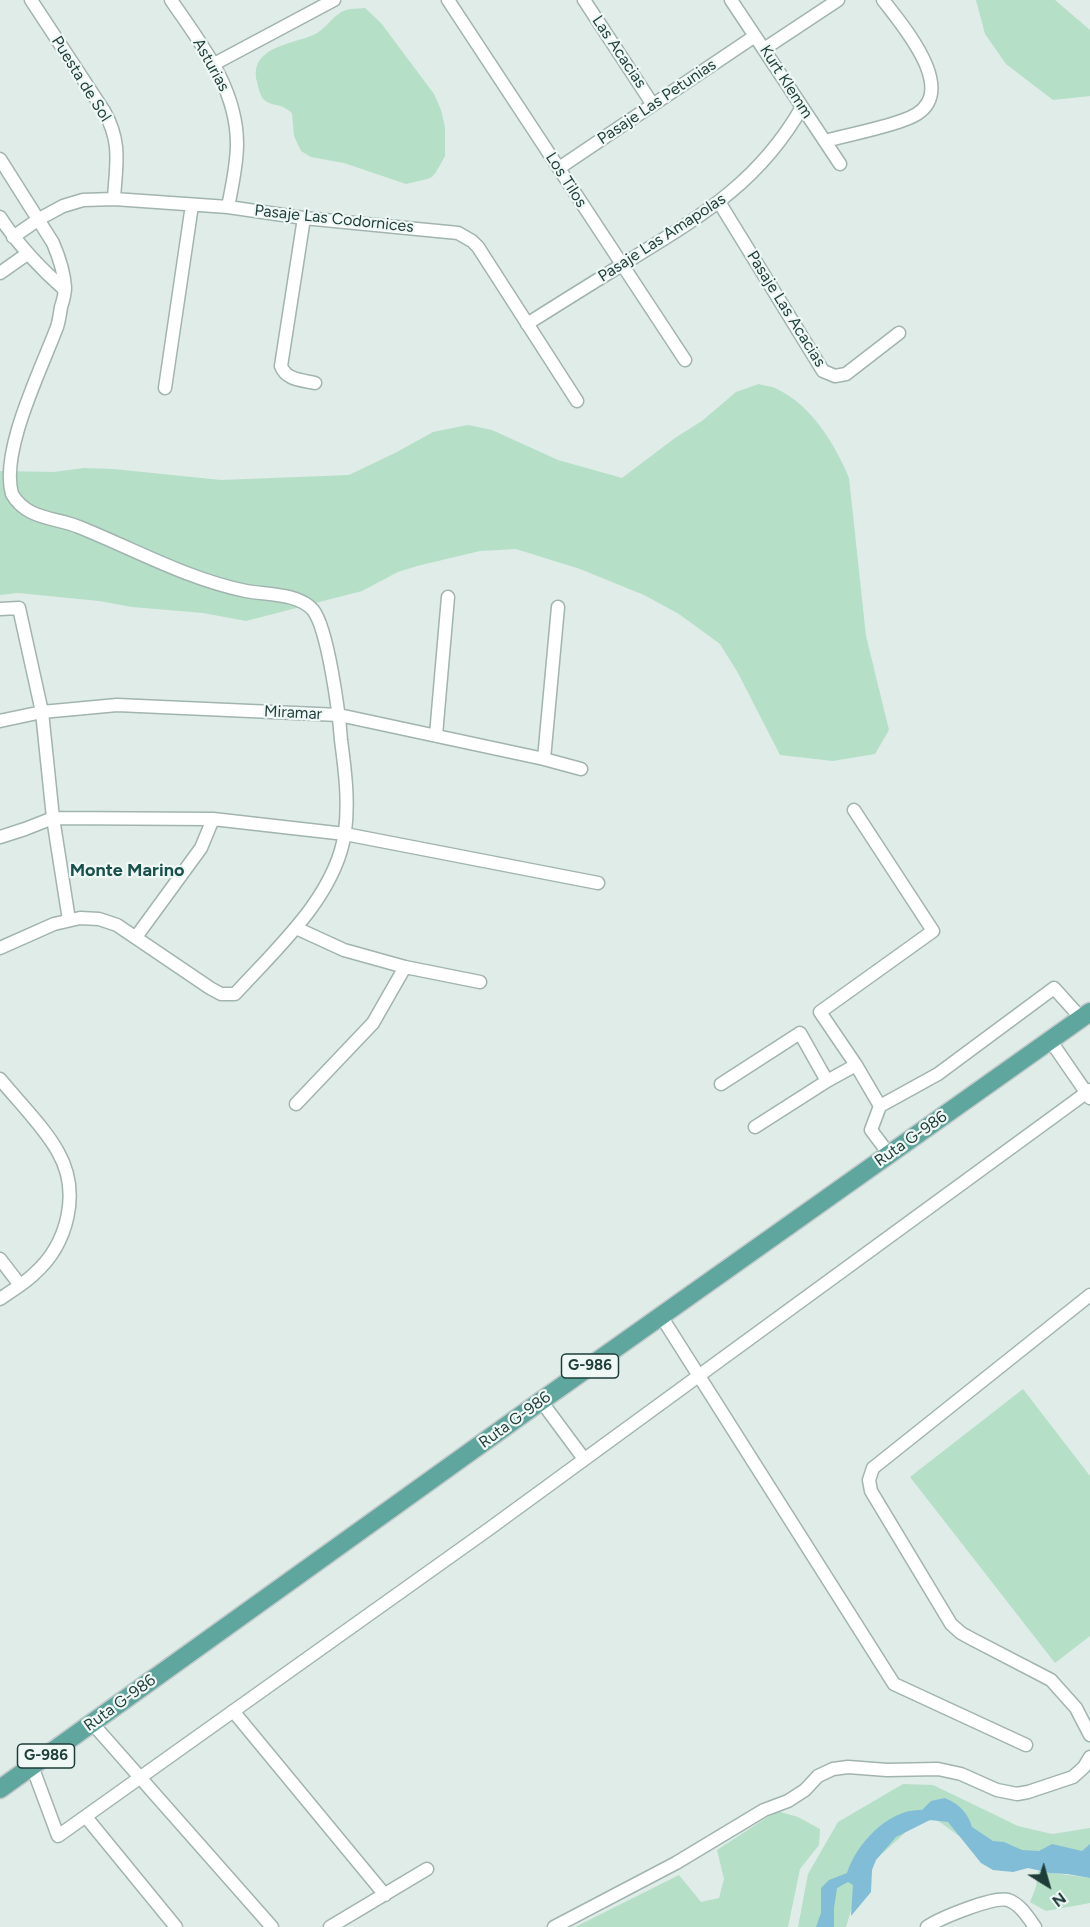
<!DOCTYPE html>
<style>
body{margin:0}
#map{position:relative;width:1090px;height:1927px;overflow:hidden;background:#dfece8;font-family:Figtree,sans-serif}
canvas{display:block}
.north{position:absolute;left:1018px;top:1855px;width:60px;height:60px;-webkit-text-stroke:4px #eff8f5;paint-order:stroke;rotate:143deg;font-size:16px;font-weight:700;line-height:24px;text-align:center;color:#1e3d39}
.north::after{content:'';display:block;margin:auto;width:21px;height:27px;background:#1e3d39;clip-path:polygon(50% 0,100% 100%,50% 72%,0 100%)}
</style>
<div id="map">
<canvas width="1090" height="1927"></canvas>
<div class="north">N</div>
</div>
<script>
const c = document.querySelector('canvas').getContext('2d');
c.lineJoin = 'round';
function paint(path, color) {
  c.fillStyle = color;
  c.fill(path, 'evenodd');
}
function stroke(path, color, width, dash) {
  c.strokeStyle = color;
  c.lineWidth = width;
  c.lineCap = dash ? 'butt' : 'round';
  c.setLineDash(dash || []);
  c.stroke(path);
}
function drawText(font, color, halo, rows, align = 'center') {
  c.font = font + ' Figtree,sans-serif';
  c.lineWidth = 4.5;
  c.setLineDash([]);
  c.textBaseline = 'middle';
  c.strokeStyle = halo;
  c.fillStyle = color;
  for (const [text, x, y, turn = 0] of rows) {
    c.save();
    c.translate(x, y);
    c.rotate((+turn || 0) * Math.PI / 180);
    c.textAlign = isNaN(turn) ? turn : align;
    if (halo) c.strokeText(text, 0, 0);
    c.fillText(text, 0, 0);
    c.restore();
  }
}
paint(new Path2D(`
 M976,0H1055L1090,30V96L1053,100L1006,64L985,34Z
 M365,8L381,23L434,94L441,110L445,127V156L436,172L432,177L427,179L406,184L344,163L311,157L301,151L294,136L292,113C280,103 277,107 267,102C260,98 259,89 257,82C249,47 290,45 313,35C326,30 333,14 346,10C352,8 359,9 365,8Z
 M759,384C765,386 772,386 777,389C812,406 835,444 849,478L866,636L889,730L875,754L833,761L780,755L738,673L720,644L679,614L644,595L580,569L516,549L480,551L417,566L398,572L362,591L246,621L203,613L132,607L99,601L18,593L0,595V471L54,472L84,468L113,469L221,480L349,475L397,452L433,432L468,425L492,430L558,460L622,478L675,438L702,421L736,392Z
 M1023,1389L1090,1476V1636L1055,1663L910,1477Z
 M903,1784L933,1785L1018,1826L1052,1834L1090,1828V1863L992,1860L937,1820L918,1821L863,1871L846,1927H798L808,1874L838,1822Z
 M777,1811L798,1817L820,1829L819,1845L800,1869L788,1927H575L679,1875L701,1902L719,1898L724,1879L717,1850Z
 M1038,1871L1090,1878V1903L1046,1911L1030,1902L1036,1887Z`), '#b5dfc7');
paint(new Path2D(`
 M945,1798C959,1804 968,1813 972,1827L993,1841L1004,1842L1022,1850L1039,1851L1052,1844L1082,1851L1090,1844V1878L1067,1874L1050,1873L1028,1868L1013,1872L993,1870L981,1863L948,1822L930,1820L896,1837L876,1860L872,1870L871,1892L851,1916L853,1885L848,1882L837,1888L834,1908V1927H816L821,1913V1888L829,1880L847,1873C856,1844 889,1808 922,1810L931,1801Z`), '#81bdd7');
const minor = new Path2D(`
 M31,0L104,111C122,143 116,164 114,199
 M171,0C201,44 237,88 237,144C237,165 232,186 228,207
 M448,0L685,360
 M584,0L653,105
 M731,0L840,164
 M764,49L838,0
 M214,64L334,0
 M825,141C851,134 885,128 909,118C964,96 903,26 883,0
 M0,159L53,243C59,257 64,272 65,287C65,294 63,301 61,307C60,314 59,321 57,327C41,370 0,451 12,494C27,520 55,517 79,527C134,549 187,579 246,591C267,595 298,593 313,610C328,629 339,713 341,740C345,770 349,801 345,832C336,896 277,948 235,994H221L210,988L117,925L99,919L80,918L54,924L0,948
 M559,168L755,36
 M719,202L823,371L835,376L846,374L899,333
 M0,217C18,245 40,268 65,290
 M304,218L281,366C286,380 302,380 315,383
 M13,237L39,219L63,206L83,200L114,199L228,207L304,218L458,233L472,241L478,247L577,401
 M0,273L27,254
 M527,324C562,302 597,280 633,258C703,215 760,181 802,107
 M165,388L192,205
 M0,609L19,608L42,712L53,818L69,920
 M0,721L42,712L117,705L339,715L544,759L581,769
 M436,735L448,597
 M544,759L558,607
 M854,810L933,931L820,1012L856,1065L880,1106L871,1130L889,1154
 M0,837L25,829L53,818L213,819L345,834L598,883
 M296,928L344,950L405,967L480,982
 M136,937L201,848L213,819
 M1050,1040L1090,1098
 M0,1079C18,1101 45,1128 58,1152C81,1192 68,1244 34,1274C24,1284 11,1291 0,1299
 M721,1084L800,1033L827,1081
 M296,1104L373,1023L405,967
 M880,1106L938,1074L1054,988L1081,1018
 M755,1127L827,1081L856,1065
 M0,1259L20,1285
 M1090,1295L873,1468L869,1480L871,1491L951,1624L961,1633L972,1639L1051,1680L1076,1708L1090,1735
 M661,1316L894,1684L1026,1745
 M541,1401L584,1459
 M233,1711L385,1895
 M92,1723L272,1927
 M32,1766L58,1836L489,1529L1090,1090
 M86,1817L176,1927
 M330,1927L427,1869
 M554,1927L676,1863L764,1810L788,1801L805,1790L818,1776L833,1769L848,1767L887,1770L938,1769L961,1774L997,1790L1017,1794L1028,1792L1073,1777L1084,1767L1090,1757
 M927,1927C940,1918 994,1896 1008,1900C1020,1904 1028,1917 1035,1927`);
const primary = new Path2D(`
 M0,1789L541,1401L1090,1012`);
stroke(minor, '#a1b4b0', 15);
stroke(primary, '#c0c9c8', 21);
stroke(minor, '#fff', 12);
stroke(primary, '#5fa69e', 18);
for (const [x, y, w] of [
 [590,1366,57],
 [46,1756,57]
]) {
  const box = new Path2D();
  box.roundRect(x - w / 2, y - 12, w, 24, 4.5);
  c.fillStyle = '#eff8f5';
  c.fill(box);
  stroke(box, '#1e3d39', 1.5);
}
drawText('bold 15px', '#1e3d39', null, [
 ["G-986",590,1366],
 ["G-986",46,1756]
]);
drawText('16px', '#1e3d39', '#eff8f5', [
 ["Las Acacias",619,52,56],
 ["Asturias",211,65,61],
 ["Puesta de Sol",81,79,58],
 ["Kurt Klemm",786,82,57],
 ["Pasaje Las Petunias",657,102,-34],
 ["Los Tilos",566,180,57],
 ["Pasaje Las Codornices",334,219,6],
 ["Pasaje Las Amapolas",662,238,-33],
 ["Pasaje Las Acacias",786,309,58],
 ["Miramar",293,713,3],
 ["Ruta G-986",911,1139,-35],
 ["Ruta G-986",515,1420,-36],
 ["Ruta G-986",120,1703,-36]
]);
drawText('bold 18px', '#18514b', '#eff8f5', [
 ["Monte Marino",127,871]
]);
</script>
